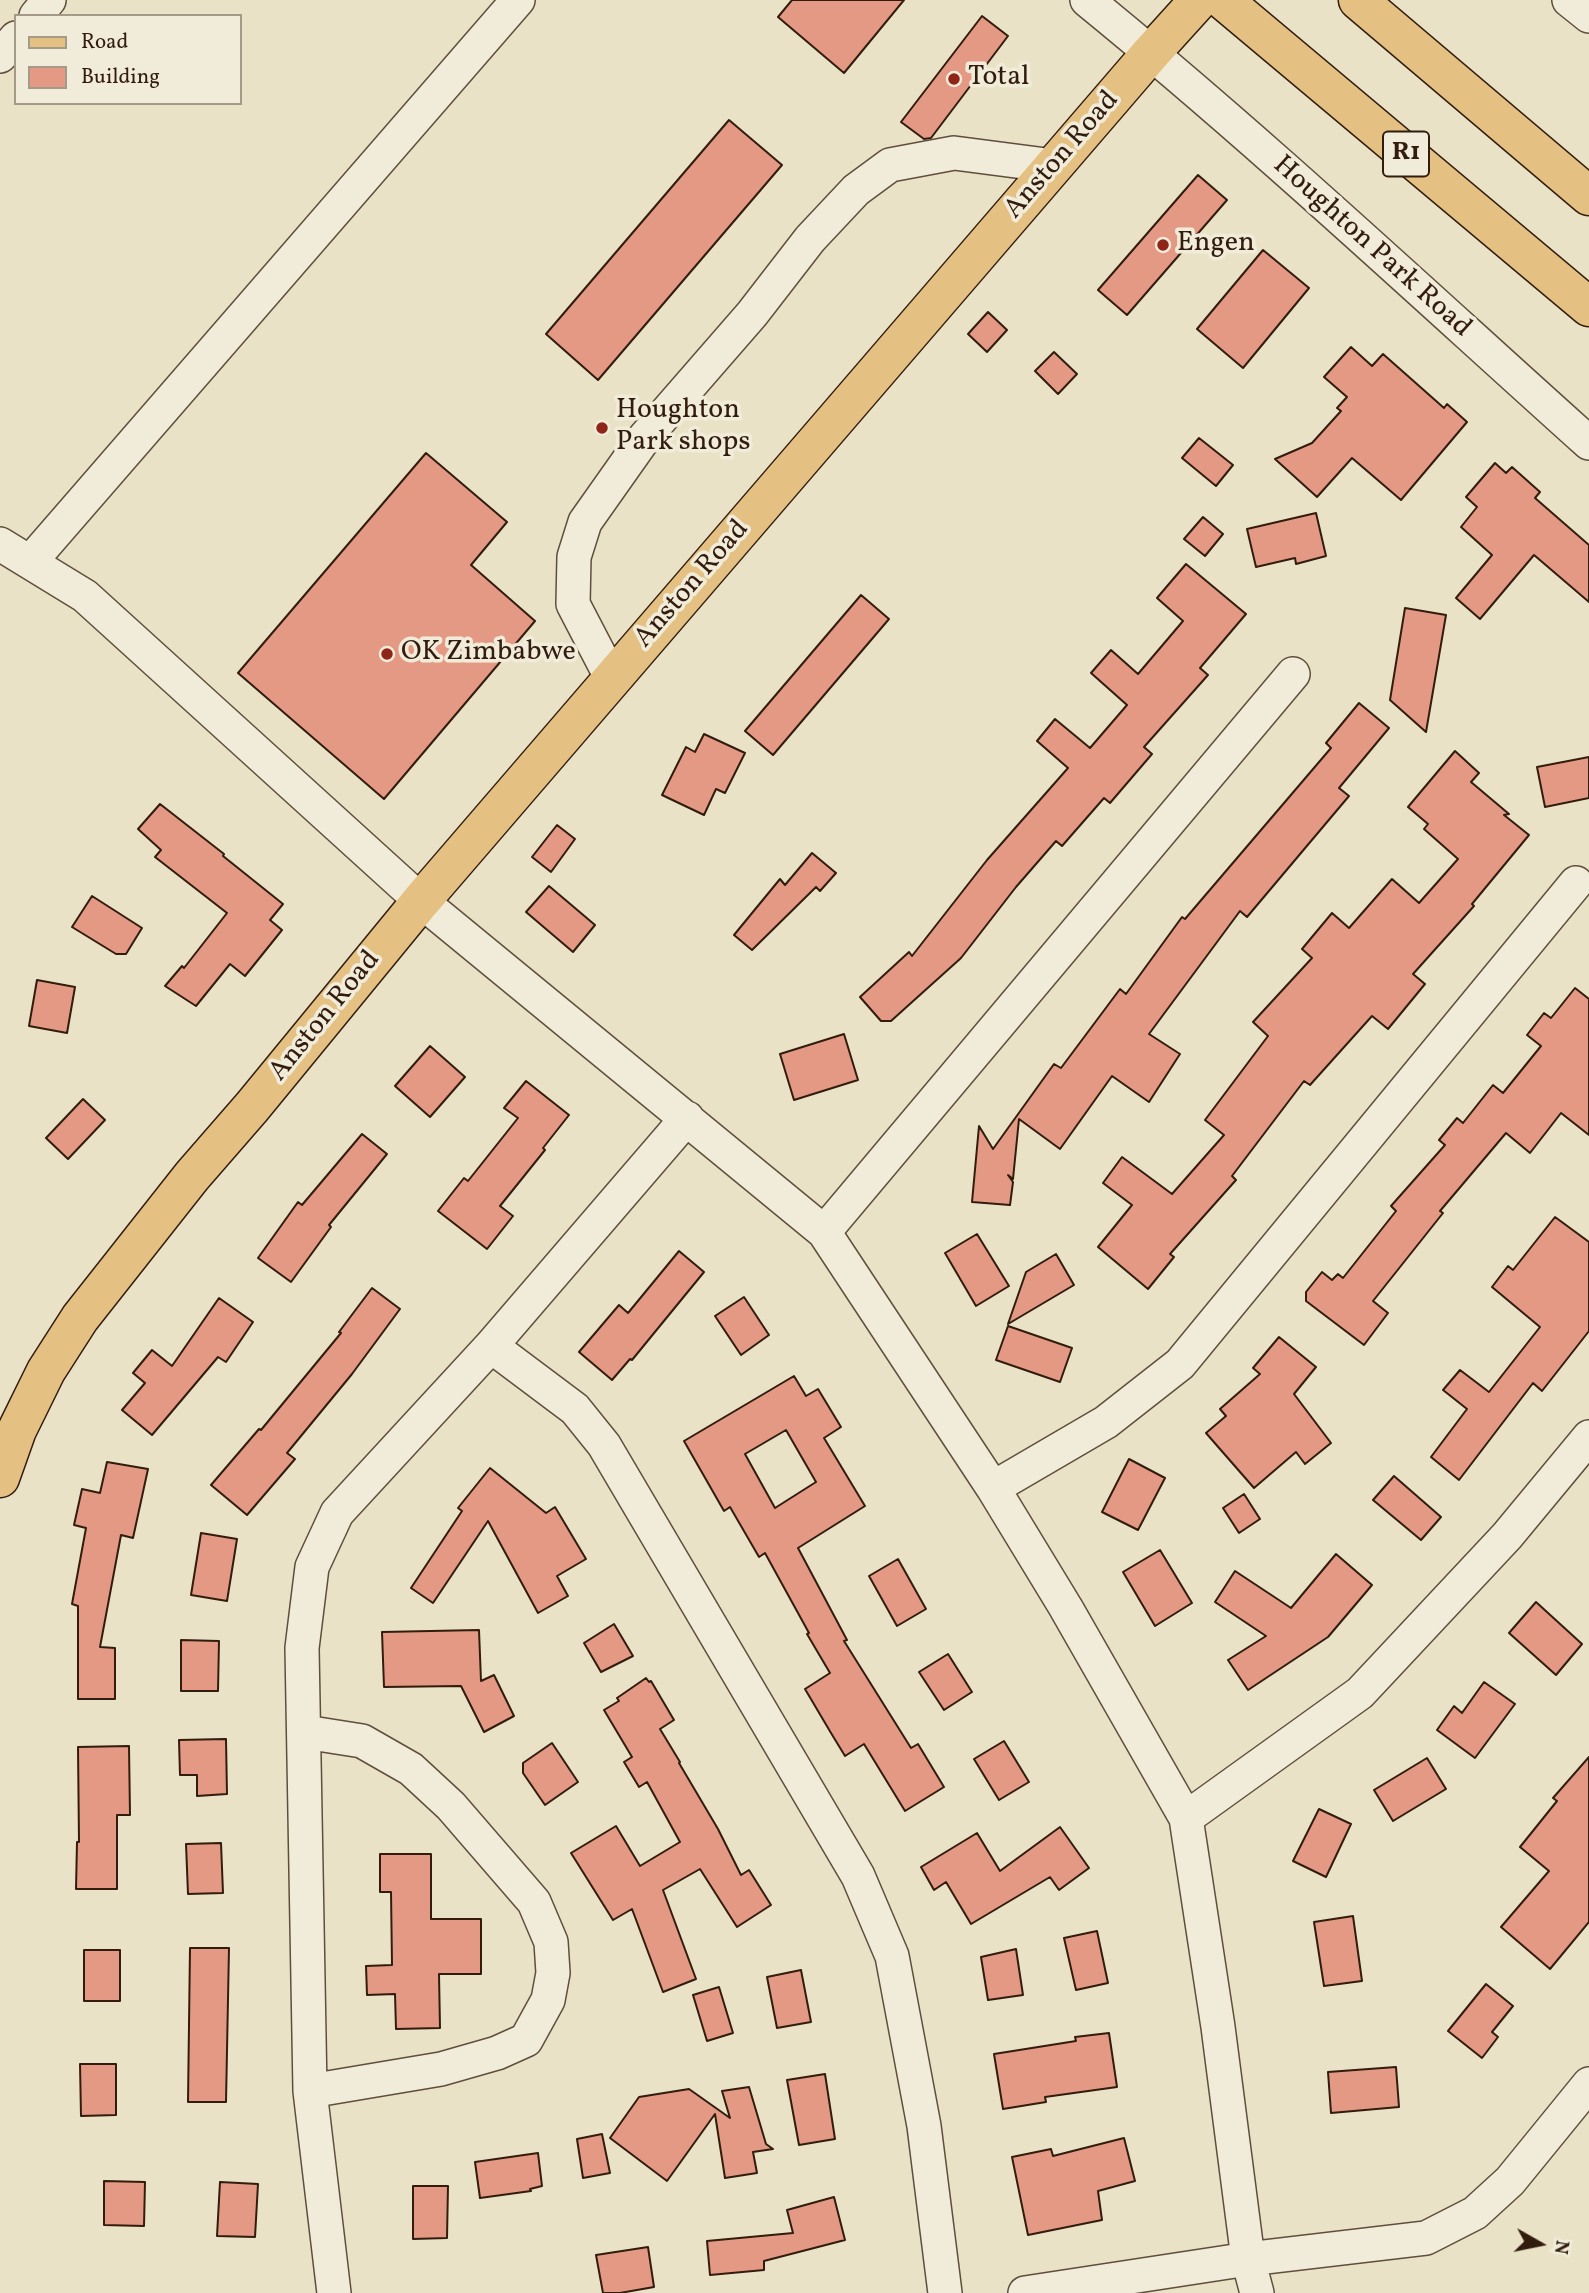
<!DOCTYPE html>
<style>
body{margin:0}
#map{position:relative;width:1589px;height:2293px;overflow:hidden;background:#e9e2c6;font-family:Vollkorn,serif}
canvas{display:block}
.legend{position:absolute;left:14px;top:14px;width:228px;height:91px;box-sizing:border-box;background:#f1ecda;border:2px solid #a59988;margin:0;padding:9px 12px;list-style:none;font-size:21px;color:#321c0e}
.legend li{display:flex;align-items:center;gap:14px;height:35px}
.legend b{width:35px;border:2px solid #a59988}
.north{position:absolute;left:1505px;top:2209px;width:70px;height:70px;-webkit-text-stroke:5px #f1ecda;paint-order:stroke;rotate:99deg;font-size:19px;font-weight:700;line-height:28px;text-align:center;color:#321c0e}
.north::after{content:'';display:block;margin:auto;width:24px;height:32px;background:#321c0e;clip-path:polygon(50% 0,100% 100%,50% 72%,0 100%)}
</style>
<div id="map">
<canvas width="1589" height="2293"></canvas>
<ul class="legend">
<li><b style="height:9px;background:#e4c183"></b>Road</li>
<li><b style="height:19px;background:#e49984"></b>Building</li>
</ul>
<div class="north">N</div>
</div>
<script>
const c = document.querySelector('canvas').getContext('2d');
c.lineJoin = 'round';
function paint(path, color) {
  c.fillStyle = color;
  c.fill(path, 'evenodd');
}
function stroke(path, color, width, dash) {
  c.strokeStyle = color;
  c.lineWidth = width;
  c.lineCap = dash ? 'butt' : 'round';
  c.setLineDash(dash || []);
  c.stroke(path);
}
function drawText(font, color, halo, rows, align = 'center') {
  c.font = font + ' Vollkorn,serif';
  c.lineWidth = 7;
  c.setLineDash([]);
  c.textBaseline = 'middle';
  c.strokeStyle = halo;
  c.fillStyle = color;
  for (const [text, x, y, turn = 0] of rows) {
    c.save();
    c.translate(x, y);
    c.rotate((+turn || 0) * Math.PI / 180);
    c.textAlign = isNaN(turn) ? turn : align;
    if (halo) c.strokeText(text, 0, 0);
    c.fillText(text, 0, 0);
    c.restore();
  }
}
const building = new Path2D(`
 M792,0H904L844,73L778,17Z
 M982,16L1008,36L931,138L924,139L901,122Z
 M729,120L782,165L598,380L546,334Z
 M1198,175L1227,200L1127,315L1098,290Z
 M1263,250L1309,288L1243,368L1197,329Z
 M988,312L1007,330L987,352L968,334Z
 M1351,347L1372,366L1383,354L1444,408L1447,404L1467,422L1401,500L1352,458L1317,497L1275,459L1312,443L1341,411L1337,408L1347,397L1324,377Z
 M1054,352L1077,374L1058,394L1035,371Z
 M1199,438L1233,465L1216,486L1182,458Z
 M426,453L507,522L471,565L535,621L384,799L238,673Z
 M1495,463L1506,473L1512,467L1540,492L1535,498L1589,545V602L1534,555L1480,619L1456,598L1492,555L1461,527L1477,507L1466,497Z
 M1316,513L1326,556L1296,564L1295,558L1256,567L1247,529Z
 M1203,517L1223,534L1205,556L1184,539Z
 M1186,564L1246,614L1200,668L1208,675L1144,747L1152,754L1110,803L1104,798L1062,846L1056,841L1016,887L961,958L891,1021H881L860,997L909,952L912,956L987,860L1068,768L1037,741L1055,719L1090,748L1127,705L1091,673L1111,650L1138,674L1183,621L1157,598Z
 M861,595L889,619L773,755L745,731Z
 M1405,608L1446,615L1426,732L1390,700Z
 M1359,703L1389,728L1339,788L1349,796L1247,917L1240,911L1149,1034L1180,1054L1149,1102L1112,1076L1060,1149L1019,1119L1013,1179L1008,1175L1013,1182L1010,1205L972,1202L979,1126L993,1149L1054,1064L1061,1068L1120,989L1126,994L1182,917L1185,919L1331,748L1326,743Z
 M704,734L745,753L725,793L716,789L704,815L662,795L686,747L695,752Z
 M1455,751L1479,773L1471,782L1509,814L1504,815L1529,835L1472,904L1474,906L1413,974L1425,984L1388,1029L1372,1016L1310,1085L1304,1081L1232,1176L1236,1180L1170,1254L1174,1257L1148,1289L1098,1247L1132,1205L1103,1183L1122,1157L1172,1194L1224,1135L1205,1120L1268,1036L1253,1022L1312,958L1302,949L1332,913L1349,928L1392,879L1419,903L1458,859L1424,829L1428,824L1408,807Z
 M1589,757V798L1545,807L1537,767Z
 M160,804L224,854L223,856L283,904L270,920L282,930L245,976L230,964L196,1006L165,986L182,966L184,968L227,913L155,857L161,850L138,829Z
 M557,825L575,839L551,872L532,857Z
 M812,853L836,873L820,891L816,887L752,950L734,935L780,879L785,885Z
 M549,886L595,925L573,952L526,912Z
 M92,896L142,928L126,954H116L72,927Z
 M37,980L75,987L67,1033L29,1026Z
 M1575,988L1589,999V1135L1561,1113L1530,1153L1506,1133L1440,1211L1443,1213L1373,1301L1388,1313L1364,1345L1306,1301V1292L1322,1272L1332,1280L1338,1274L1343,1278L1396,1211L1391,1206L1445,1145L1439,1140L1457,1118L1463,1123L1493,1085L1503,1093L1541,1046L1527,1035L1544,1013L1551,1018Z
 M844,1034L858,1080L794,1100L780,1054Z
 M430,1046L465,1077L430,1117L395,1086Z
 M526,1081L569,1115L543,1148L545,1150L500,1206L513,1216L487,1249L438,1211L464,1178L468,1181L518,1118L504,1108Z
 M83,1099L105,1120L68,1159L46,1138Z
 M362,1134L387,1154L329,1225L331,1227L291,1282L258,1258L298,1202L302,1205Z
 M1555,1217L1589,1242V1331L1542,1391L1533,1383L1459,1480L1431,1457L1467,1409L1443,1390L1460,1370L1489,1392L1540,1327L1492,1287L1508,1266L1513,1270Z
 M977,1234L1009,1286L976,1306L945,1253Z
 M679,1251L704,1272L632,1360L630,1359L612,1380L579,1352L619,1305L628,1313Z
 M1056,1254L1074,1285L1008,1324L1026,1272Z
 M372,1288L400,1309L352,1374L287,1453L295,1459L247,1515L211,1485L259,1429L261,1430L341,1333L339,1332Z
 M744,1297L769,1335L741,1355L715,1316Z
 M219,1298L253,1322L226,1362L218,1357L152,1435L122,1410L145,1383L133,1373L152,1350L172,1366Z
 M1008,1326L1072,1348L1060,1382L996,1360Z
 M1279,1337L1316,1367L1294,1394L1331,1443L1305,1464L1296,1452L1254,1488L1206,1433L1226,1416L1220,1409L1260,1374L1253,1368Z
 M794,1376L806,1396L818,1389L841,1427L824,1438L865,1506L798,1548L847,1640L844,1641L911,1748L918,1744L944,1787L905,1811L864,1744L845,1756L831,1733L805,1689L830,1673L807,1634L809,1633L765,1553L759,1557L730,1507L724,1511L684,1441ZM786,1430L816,1482L775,1508L745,1454Z
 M1129,1459L1165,1478L1138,1530L1102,1512Z
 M107,1462L148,1469L133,1538L121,1535L100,1647L115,1648V1699H78V1606L72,1604L86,1528L74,1525L82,1489L100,1493Z
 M490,1468L546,1513L555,1507L586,1559L557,1576L568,1596L538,1613L488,1521L433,1603L411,1588L462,1511L458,1508Z
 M1394,1476L1441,1517L1421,1540L1373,1500Z
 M1244,1494L1260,1519L1239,1533L1223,1508Z
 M201,1533L237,1539L227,1601L191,1595Z
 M1160,1550L1192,1603L1155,1626L1123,1572Z
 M1336,1554L1372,1585L1328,1637L1248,1690L1228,1660L1266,1636L1215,1602L1235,1571L1291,1608Z
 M898,1559L926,1609L897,1626L869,1576Z
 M1536,1602L1582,1644L1556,1675L1509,1633Z
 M614,1624L633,1656L601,1672L584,1643Z
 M479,1630L481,1681L494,1675L514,1716L484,1732L461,1686L384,1687L382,1632Z
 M181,1640L219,1641L218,1691H181Z
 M948,1654L972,1692L944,1710L919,1672Z
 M646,1678L649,1682L651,1681L674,1720L660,1729L680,1762L679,1763L718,1829L741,1875L749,1870L771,1905L737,1927L700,1869L663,1890L696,1979L663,1992L632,1909L613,1920L571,1853L616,1826L640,1866L680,1842L647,1782L639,1787L624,1762L632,1757L604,1710L619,1701L617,1698Z
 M1484,1682L1515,1704L1475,1758L1437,1730L1454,1706L1462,1713Z
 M226,1739L227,1794L197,1796V1775H180L179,1740Z
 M1004,1741L1029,1782L999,1800L974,1759Z
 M552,1743L578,1782L545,1805L523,1773V1763Z
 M129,1746L130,1815H117V1889H76L77,1842H79L78,1747Z
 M1589,1757V1922L1550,1969L1501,1927L1549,1871L1520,1847L1557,1801L1553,1798Z
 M1427,1758L1446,1789L1393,1821L1374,1790Z
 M1319,1809L1351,1824L1326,1877L1293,1861Z
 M1060,1827L1089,1868L1059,1890L1050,1877L971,1924L946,1882L934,1890L921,1867L977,1833L1000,1871Z
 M221,1843L223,1893L188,1894L186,1844Z
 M380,1854H431V1919H481V1974H439L440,2028L396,2029L395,1994L367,1995L366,1966L392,1965L391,1892H380Z
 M1353,1916L1362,1981L1324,1986L1314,1922Z
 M1097,1931L1108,1983L1076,1990L1064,1938Z
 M190,1948H229L226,2102H188Z
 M1016,1949L1023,1995L988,2000L981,1957Z
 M84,1950H120V2001H84Z
 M801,1970L811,2022L777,2028L767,1977Z
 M1486,1984L1513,2006L1492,2032L1498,2037L1482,2058L1448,2031Z
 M719,1987L733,2033L707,2041L693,1995Z
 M1109,2033L1117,2087L1045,2097L1046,2102L1003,2109L994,2054L1076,2041L1075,2037Z
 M80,2064H116V2115L81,2116Z
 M1396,2067L1399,2107L1331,2113L1328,2072Z
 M825,2074L835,2139L799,2145L787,2080Z
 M749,2087L766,2144L773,2149L753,2152L757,2173L725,2178L715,2114L667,2181L610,2138L639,2097L689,2089L730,2118L722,2091Z
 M602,2134L610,2173L583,2178L577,2139Z
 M1124,2138L1135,2181L1098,2191L1102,2220L1028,2235L1012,2157L1051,2149L1053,2156Z
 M538,2153L542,2186L530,2189L531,2191L480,2198L475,2162Z
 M104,2181L145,2182L144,2226L104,2225Z
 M220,2182L258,2184L255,2237L217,2236Z
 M413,2186H448L447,2238L413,2239Z
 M834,2197L845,2240L764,2261V2270L710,2275L707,2241L793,2233L787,2210Z
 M648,2247L654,2287L620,2293H603L596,2255Z`);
paint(building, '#e49984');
stroke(building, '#321c0e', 2);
const minor = new Path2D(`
 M1087,0C1260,141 1423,294 1589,443
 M1569,0L1589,16
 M36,16L49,0
 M0,56L16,38
 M0,544L85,596L421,901L824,1232L993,1488L1066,1608L1186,1818L1218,2027L1248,2259L1257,2293
 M31,561L518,0
 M612,679L573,604L574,557L585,522L645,437L752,314L810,239L856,190L890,165L954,153L1054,166
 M824,1232L1293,674
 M491,1346L575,1409L604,1445L858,1876L892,1956L924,2126L945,2293
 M993,1488L1106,1422L1180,1364L1576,883
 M305,1732L362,1741L411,1769L451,1806L534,1902L551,1942L553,1973L548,2000L526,2040L497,2053L441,2069L310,2091
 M1186,1818L1360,1693L1507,1536L1589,1437
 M334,2293L310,2091L302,1648L312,1567L337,1513L491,1346L687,1118
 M1025,2293L1248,2259L1426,2238L1475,2213L1510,2181L1589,2084`);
const major = new Path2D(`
 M0,1478L17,1430L46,1371L80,1318L192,1176L252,1107L421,901L1151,53L1199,0`);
const highway = new Path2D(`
 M1223,0L1589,307
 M1358,0L1589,196`);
stroke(minor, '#604e3c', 36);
stroke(major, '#321c0e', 41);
stroke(highway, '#321c0e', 41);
stroke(minor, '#f1ecda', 33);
stroke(major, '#e4c183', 38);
stroke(highway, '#e4c183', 38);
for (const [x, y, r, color] of [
 [954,79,7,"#8f2418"],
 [1163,245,7,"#8f2418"],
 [602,428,7,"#8f2418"],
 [387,654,7,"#8f2418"]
]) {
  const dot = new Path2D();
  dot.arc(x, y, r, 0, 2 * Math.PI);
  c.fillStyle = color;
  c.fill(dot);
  stroke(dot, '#f1ecda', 2.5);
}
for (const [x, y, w] of [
 [1406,154,46]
]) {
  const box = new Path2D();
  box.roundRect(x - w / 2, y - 22.5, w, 45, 5);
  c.fillStyle = '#f1ecda';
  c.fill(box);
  stroke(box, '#321c0e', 2);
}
drawText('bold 26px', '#321c0e', null, [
 ["R1",1406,154]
]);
drawText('28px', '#321c0e', '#f1ecda', [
 ["Total",968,79],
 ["Engen",1177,245],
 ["Houghton",616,412],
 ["Park shops",616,444],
 ["OK Zimbabwe",401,654]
], 'left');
drawText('28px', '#321c0e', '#f1ecda', [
 ["Anston Road",1063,156,-49],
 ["Houghton Park Road",1371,248,42],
 ["Anston Road",693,585,-49],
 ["Anston Road",326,1017,-51]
]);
</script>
